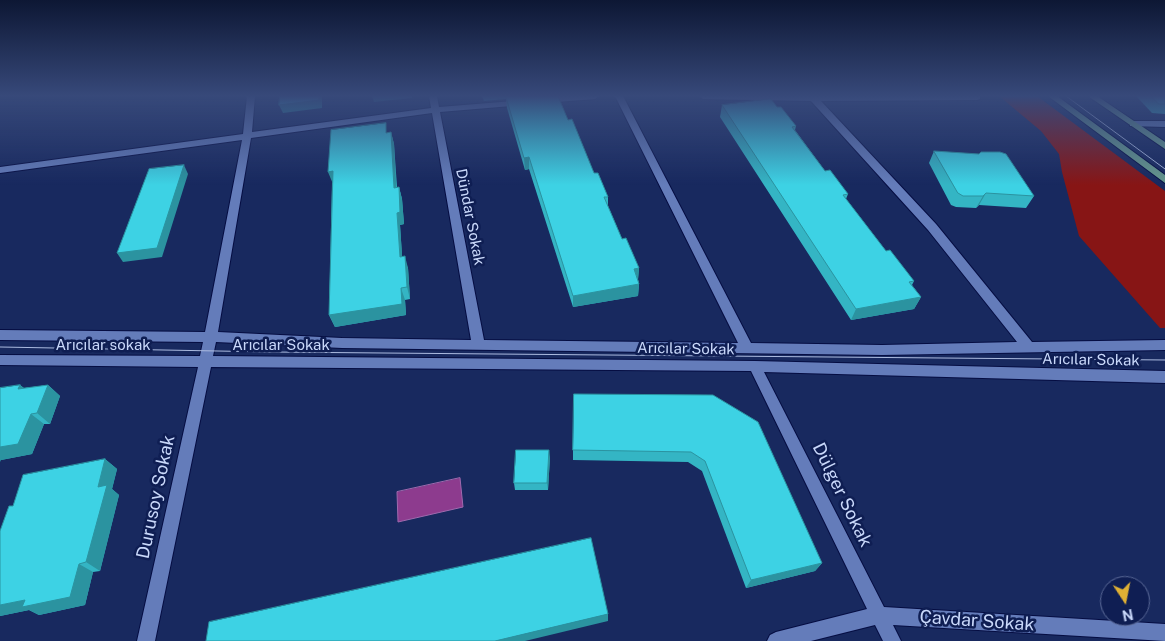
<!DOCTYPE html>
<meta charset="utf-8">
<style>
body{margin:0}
#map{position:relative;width:1165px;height:641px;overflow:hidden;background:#18295f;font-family:"Public Sans",sans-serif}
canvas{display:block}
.north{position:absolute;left:1100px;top:576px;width:50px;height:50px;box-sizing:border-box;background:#0f1e53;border:1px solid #596896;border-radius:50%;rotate:169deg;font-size:14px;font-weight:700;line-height:20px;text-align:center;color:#c9d8fa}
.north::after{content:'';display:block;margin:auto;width:18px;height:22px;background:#dfb034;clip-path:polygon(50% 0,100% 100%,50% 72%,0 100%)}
</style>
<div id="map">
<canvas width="1165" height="641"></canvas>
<div class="north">N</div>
</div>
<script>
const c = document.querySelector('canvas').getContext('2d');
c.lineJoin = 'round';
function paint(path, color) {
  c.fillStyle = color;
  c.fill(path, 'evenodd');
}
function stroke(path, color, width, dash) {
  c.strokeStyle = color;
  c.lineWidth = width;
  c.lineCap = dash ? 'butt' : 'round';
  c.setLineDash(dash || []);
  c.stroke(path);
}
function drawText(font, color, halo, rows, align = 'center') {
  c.font = font + ' "Public Sans",sans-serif';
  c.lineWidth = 5;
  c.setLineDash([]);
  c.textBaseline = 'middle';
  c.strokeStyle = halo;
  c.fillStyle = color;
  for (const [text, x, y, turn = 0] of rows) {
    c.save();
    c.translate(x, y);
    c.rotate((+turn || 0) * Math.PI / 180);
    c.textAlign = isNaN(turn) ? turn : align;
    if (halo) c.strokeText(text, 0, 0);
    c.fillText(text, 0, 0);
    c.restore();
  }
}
paint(new Path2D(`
 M999,96H1037L1165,191V328H1160L1079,236L1062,172L1059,154L1041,131Z`), '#871515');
const water = new Path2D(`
 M460,478L463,507L398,522L397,492Z`);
paint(water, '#8d3b8e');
stroke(water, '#9f6aae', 1);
const minor = new Path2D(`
 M247,96H255L252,132L431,108L429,96H437L439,107L526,100V104L523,105L440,112L484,340L738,343L615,96H623L751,343L882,345L1017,342L928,230L811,101L703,99L699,96H980V99L977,100L821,101L936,224L1032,342L1165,340V350L882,355L342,348L216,342L213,356L755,361L1165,371V383L764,372L884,607L1165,624V641L893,625L901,641H883L875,625L811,641H767L770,635L776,632L867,609L751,371L211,367L155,641H137L198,367L0,365V355L200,356L203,342L0,340V330L205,332L242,140L0,173V167L243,134ZM432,113L471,340L342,338L218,332L251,138Z
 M567,96H599L595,99L543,103L539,100L543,97Z
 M1133,121H1165V127L1130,126V122Z`);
const major = new Path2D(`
 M1048,96H1057L1165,175V183Z
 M1088,96H1097L1165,142V149Z`);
stroke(minor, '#050d42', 2);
stroke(major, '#050d42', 2);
paint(minor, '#647cba');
paint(major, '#66988e');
stroke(new Path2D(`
 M1066,96L1165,169
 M0,347L272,352L1165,360`), '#acbbe0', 1);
paint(new Path2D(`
 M482,96H558L568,120L594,173L608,197V206L622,239L639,268L638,279L639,284L638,296L573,307L529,169L525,170L507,108L506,99L484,101Z
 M1136,96H1165V114L1152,113Z
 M722,105L777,107L796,126L795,130L825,171L848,194L846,199L886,251L914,281L912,285L921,297L914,309L851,320L720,117Z
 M391,132L394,144L397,187H399L402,199L404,224L400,225L402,256L408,268L410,299L405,300L406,315L335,327L329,315L332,183L388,133Z
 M934,151L1034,196L1026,208L979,205L976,208L956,207L951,205L929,163Z
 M20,385L24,388L48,385L60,396L50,424H44L32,454L1,460Z
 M713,395L822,563L815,571L746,588L702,471L688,462L573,460V450Z
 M550,457L548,490H515L514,483Z
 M105,459L117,469L112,489L119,495L100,571L93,572L85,605L39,615L29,610L0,616V531L13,506Z`), '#34b5c4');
paint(new Path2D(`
 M319,96H322V108L283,113L279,105Z
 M372,96H412V98L374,102Z
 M391,132L394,144L397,200L394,188Z
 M529,157V169L525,170L524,158Z
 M184,165L188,174L162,257L123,262L117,253Z
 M333,171V184L328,172Z
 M399,187L402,199L404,224L400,225L403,269L400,257L397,213Z
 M986,193L979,205L976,208L983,196Z
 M405,256L408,268L410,299L407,287Z
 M639,268L638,280L634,269Z
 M639,284L638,296L573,307V296Z
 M401,288L405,300L406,315L335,327L329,315Z
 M921,297L914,309L851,320L856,309Z
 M20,385L33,396L18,389Z
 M48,385L60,396L50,424L37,413Z
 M31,414L44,424L32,454L1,460L0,462V447Z
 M549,450L550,457L548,490L547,483Z
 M105,459L117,469L112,489L119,495L100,571L86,562L98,487Z
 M822,563L815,571L746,588L751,580Z
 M79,564L93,572L85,605L39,615L29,610L0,616V605L25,600Z
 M608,614V621L525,641H495Z`), '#2b93a0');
const building = new Path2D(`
 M280,96H319V100L279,105Z
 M520,96H558L568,120L572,119L594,173H598L608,197H604L622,239L626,238L639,268L634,269L639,284L573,296L529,157L524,158L506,97Z
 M1151,96H1165V104H1159Z
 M771,99L777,107H781L796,126L792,127L825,171L830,170L848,194L843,195L886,251L890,250L914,281L909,282L921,297L856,309L722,105Z
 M386,123V133L391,132L394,188L399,187L400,212L397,213L400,257L405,256L407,287L401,288L402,304L329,315L333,171L328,172L331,130Z
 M934,151L979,154L981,152H1000L1006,154L1034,196L986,193L983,196H963L958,193Z
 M184,165L157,248L117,253L149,169Z
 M20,385L18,389L48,385L37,413L31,414L18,444L0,447V388Z
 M574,394L713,395L758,422L822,563L751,580L705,461L691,452L573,450Z
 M516,450H549L547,483H514Z
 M105,459L98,487L107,485L86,562L79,564L70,597L22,607L25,600L0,605V531L9,506H13L23,475Z
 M591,538L608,614L495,641H206L209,622Z`);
paint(building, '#3dd2e4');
stroke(building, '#2b93a0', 1);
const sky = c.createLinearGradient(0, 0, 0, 185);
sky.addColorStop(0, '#0d1734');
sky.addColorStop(0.52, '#37497a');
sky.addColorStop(1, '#37497a00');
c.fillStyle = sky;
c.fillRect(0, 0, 1165, 185);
drawText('15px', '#c9d8fa', '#0f1e53', [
 ["Dündar Sokak",470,217,79],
 ["Arıcılar sokak",103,345],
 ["Arıcılar Sokak",281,345],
 ["Arıcılar Sokak",686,349,1],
 ["Arıcılar Sokak",1091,360,1]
]);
drawText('18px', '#c9d8fa', '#0f1e53', [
 ["Dülger Sokak",842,495,64],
 ["Durusoy Sokak",156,497,-78],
 ["Çavdar Sokak",977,621,4]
]);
</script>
